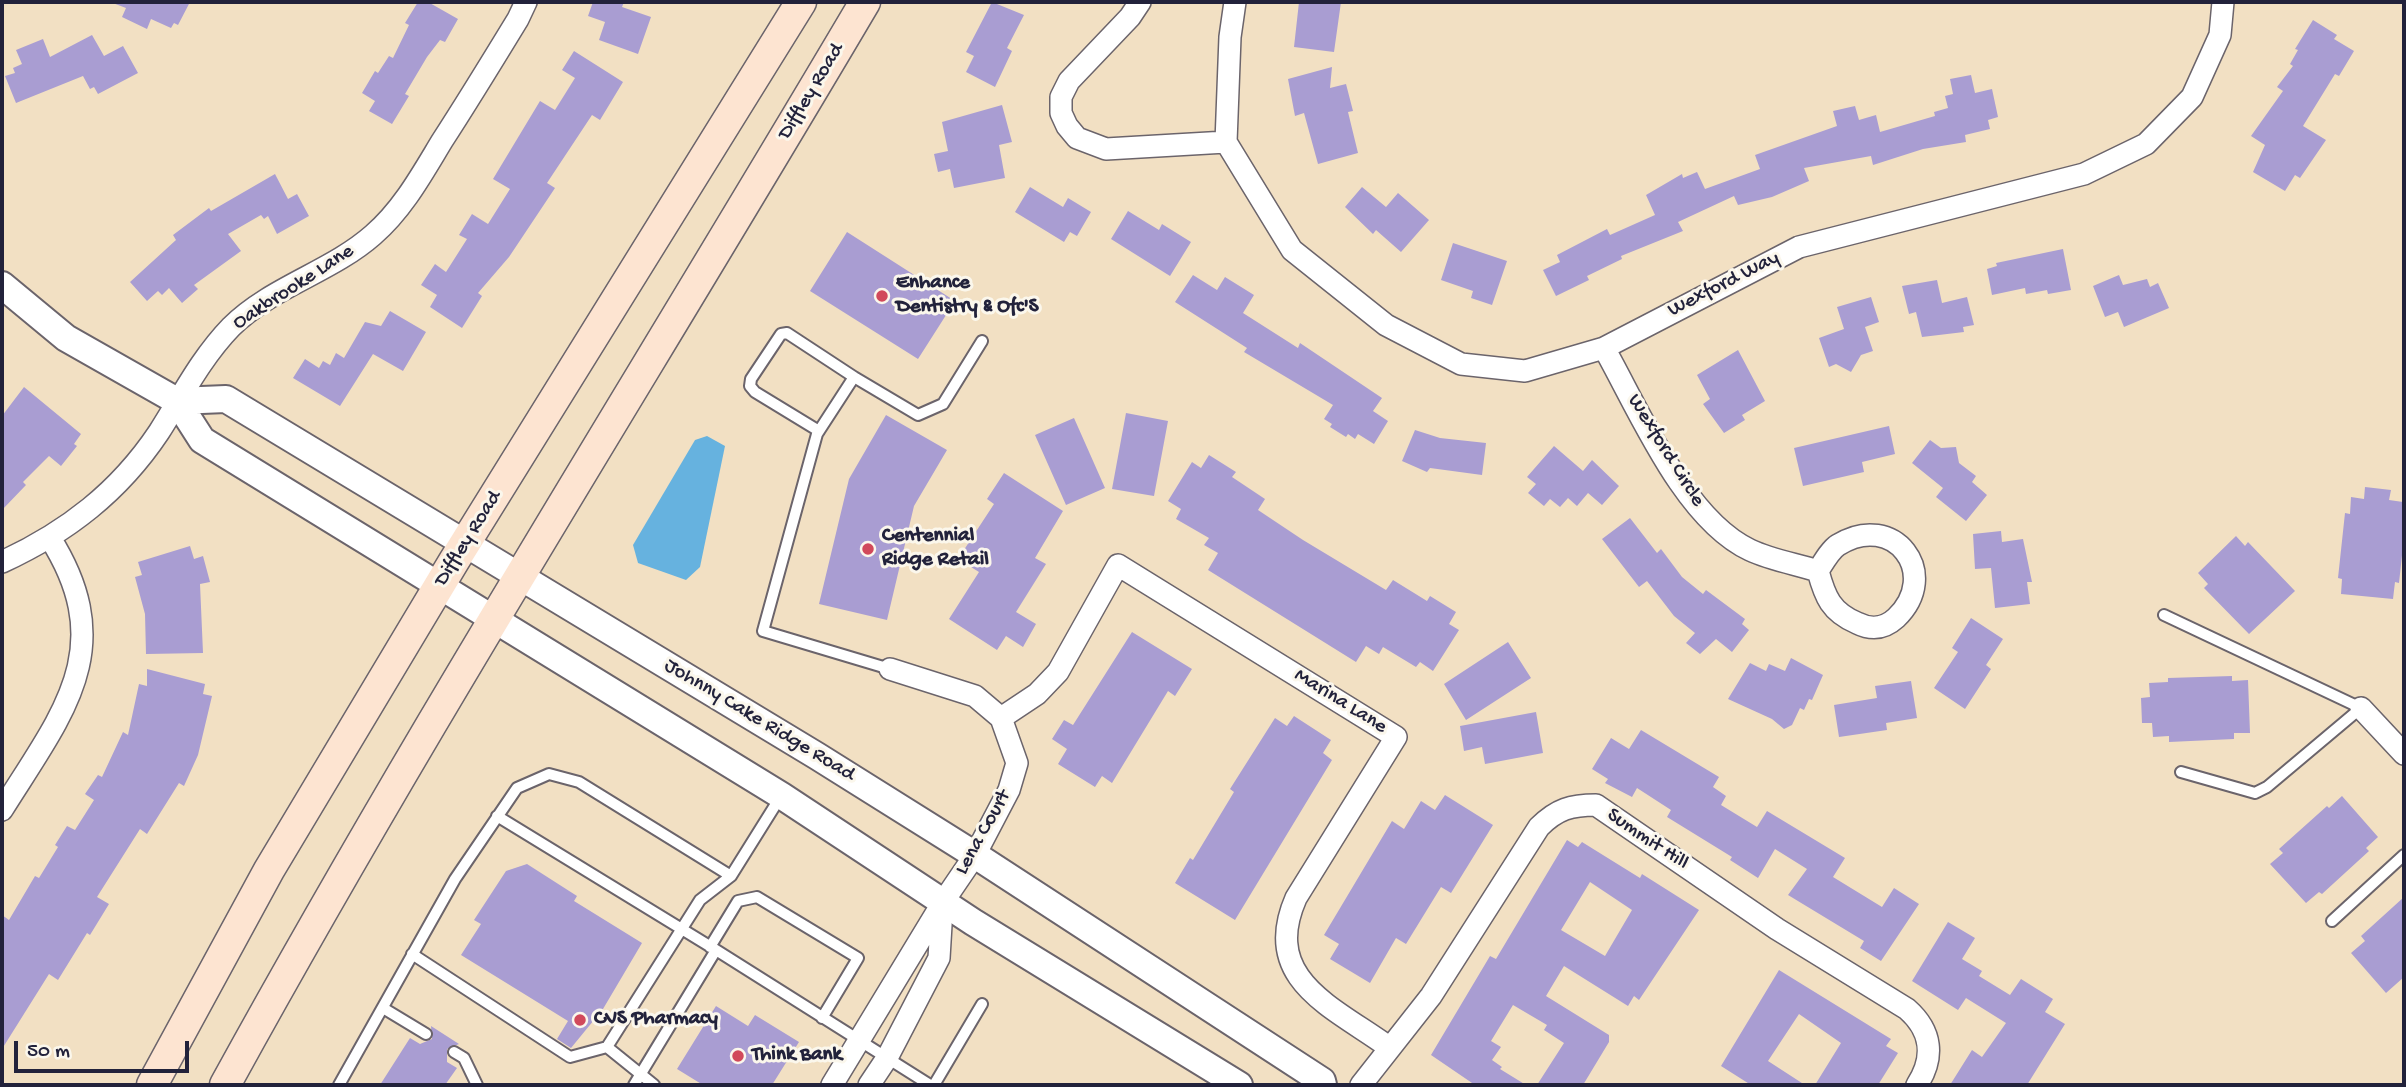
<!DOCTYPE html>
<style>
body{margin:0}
#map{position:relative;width:2406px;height:1087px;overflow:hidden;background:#f2e0c3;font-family:"Gochi Hand",sans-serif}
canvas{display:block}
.frame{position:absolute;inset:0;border:4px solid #22223b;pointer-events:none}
.scale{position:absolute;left:14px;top:1041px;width:175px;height:32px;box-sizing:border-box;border:4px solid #22223b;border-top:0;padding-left:9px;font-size:21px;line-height:24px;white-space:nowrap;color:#22223b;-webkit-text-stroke:5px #fbf7ec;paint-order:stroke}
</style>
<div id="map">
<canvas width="2406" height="1087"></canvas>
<div class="frame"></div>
<div class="scale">50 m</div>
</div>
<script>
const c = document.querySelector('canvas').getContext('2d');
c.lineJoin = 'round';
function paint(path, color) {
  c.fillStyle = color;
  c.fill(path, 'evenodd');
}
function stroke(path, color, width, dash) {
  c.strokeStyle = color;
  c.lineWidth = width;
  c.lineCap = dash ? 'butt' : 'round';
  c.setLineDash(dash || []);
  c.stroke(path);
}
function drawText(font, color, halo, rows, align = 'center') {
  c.font = font + ' "Gochi Hand",sans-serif';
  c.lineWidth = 6;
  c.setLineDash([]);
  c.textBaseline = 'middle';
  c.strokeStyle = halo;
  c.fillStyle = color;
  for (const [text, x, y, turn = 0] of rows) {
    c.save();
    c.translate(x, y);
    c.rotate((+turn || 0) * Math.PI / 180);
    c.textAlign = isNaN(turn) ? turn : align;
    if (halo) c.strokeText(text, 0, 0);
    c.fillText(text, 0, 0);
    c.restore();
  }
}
paint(new Path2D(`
 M707,436L725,446L700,567L686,580L638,563L633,545L695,440Z`), '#66b2df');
paint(new Path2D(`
 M110,2H190L178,25L174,23L171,28L151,19L147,29L122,17L126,8Z
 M418,2H428L458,19L445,42L440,40L427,57L405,94L409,96L392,124L369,111L375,101L362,93L375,71L378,73L389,56L393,58L409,25L405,23Z
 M593,2H624L622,7L651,17L638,54L599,40L605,22L588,16Z
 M992,2L1024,15L1007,48L1012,51L995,87L966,72L974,56L966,52Z
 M1299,2H1341L1334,52L1294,47Z
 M2313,20L2337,35L2334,39L2354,51L2339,76L2335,74L2303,126L2326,140L2300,178L2295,175L2285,191L2253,172L2265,145L2251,136L2283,91L2277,87L2293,66L2290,64L2298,50L2295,49Z
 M92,35L104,56L123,46L138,73L98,94L94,87L90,89L83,76L16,103L5,76L15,73L13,68L22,64L16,50L43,39L50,57Z
 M574,51L623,82L600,120L592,115L547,183L555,188L509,257L478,293L482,296L462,328L430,307L437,295L421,285L435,264L446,272L467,239L459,235L472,214L488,224L510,189L493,179L540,101L555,110L575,78L562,70Z
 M1332,67L1330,88L1346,84L1353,111L1348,112L1358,153L1318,164L1304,113L1295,116L1288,79Z
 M1971,75L1975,93L1992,89L1998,117L1988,120L1990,129L1965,135L1966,142L1923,149L1873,165L1871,156L1804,168L1809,181L1772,197L1738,205L1734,196L1678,222L1683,231L1621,256L1622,259L1587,276L1589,280L1556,296L1543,270L1560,262L1557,255L1607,229L1610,235L1655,215L1646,195L1682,174L1683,178L1697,172L1705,189L1760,169L1755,155L1837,126L1833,111L1855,106L1859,120L1876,115L1880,132L1935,116L1934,112L1948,108L1945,96L1953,94L1950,79Z
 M1002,105L1012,142L999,145L1005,178L954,188L950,169L938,172L934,154L948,151L942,122Z
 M275,174L288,199L297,194L309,216L277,234L268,216L264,219L261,215L228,234L241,251L194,285L198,289L182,303L169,288L162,295L158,291L147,301L130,282L176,240L173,235L209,208L211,211Z
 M1030,187L1063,207L1068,198L1091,212L1077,236L1070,232L1064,242L1015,212Z
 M1362,187L1386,207L1398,193L1429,220L1401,252L1376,230L1373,234L1345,207Z
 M1128,211L1159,230L1162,224L1191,242L1170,276L1111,239Z
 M847,232L955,301L918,359L810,291Z
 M1453,243L1507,261L1492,305L1471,298L1473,291L1441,280Z
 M2063,249L2071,290L2048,294L2047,290L2026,294L2025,288L1992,295L1987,269L1997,266L1996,263Z
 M1193,275L1217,290L1225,277L1254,295L1243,313L1298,348L1300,343L1382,398L1373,411L1388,421L1374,444L1358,434L1355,439L1348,434L1346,437L1330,427L1332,424L1324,419L1333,405L1244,352L1247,348L1175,302Z
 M2119,275L2123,285L2147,279L2150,287L2158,283L2169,308L2124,327L2118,312L2105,317L2093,286Z
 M1937,280L1942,303L1967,297L1974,325L1963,327L1964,332L1922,337L1916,312L1909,314L1902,286Z
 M1871,297L1879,322L1865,327L1873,351L1861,355L1851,372L1836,364L1829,367L1819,338L1844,329L1837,307Z
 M390,311L426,332L403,371L373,354L340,406L293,378L305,359L319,368L323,361L330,365L336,353L344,358L365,322L381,326Z
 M1738,350L1765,401L1742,415L1745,420L1724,433L1703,404L1710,399L1697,375Z
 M24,387L81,434L74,444L77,446L61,466L49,456L23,482L26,485L2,510V416Z
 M1126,413L1168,421L1154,496L1112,489Z
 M886,415L947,450L914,506L887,620L819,604L849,479Z
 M1074,418L1105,488L1066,505L1035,435Z
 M1889,426L1895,454L1862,462L1864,472L1803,486L1794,448Z
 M1415,430L1440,438L1486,443L1482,475L1430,468L1427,472L1402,461Z
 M1930,440L1941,448L1956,447L1959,463L1976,476L1972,482L1987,495L1966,521L1936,497L1943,488L1912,463Z
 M1554,446L1583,471L1592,460L1619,486L1602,505L1588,493L1577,506L1568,498L1560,507L1550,499L1544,506L1528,493L1536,484L1527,477Z
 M1209,455L1236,472L1232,477L1265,499L1258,510L1303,540L1386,590L1393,580L1427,601L1430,596L1456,612L1449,624L1459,630L1433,671L1420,662L1416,667L1383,647L1379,654L1366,646L1356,662L1208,570L1218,553L1204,545L1209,538L1176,519L1181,509L1168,501L1192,462L1201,468Z
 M1004,473L1063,511L1035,558L1046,564L1016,612L1036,624L1023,647L1006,636L997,650L949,619L979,572L958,559L994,504L987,499Z
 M2365,487L2391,490L2389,500L2403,502L2404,537L2399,583L2395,582L2393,599L2341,594L2342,579L2338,578L2345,513L2350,514L2351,497L2364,499Z
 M1630,518L1657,553L1661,549L1682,577L1703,594L1706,590L1745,619L1742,624L1749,630L1732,652L1716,639L1700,654L1686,643L1695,633L1674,616L1647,581L1639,587L1602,539Z
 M2001,531L2002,542L2023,539L2032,582H2027L2030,604L1995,608L1991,568L1975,569L1973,534Z
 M2236,536L2245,546L2248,542L2295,591L2249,634L2204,588L2208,584L2198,573Z
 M190,546L194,559L203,556L210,582L200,584L203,653L146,654L145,614L135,577L142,575L138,562Z
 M1971,618L2003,639L1986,665L1991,669L1965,709L1934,688L1958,652L1952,648Z
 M1132,632L1192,669L1175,696L1168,691L1112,783L1102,776L1095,787L1058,764L1067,749L1052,739L1064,720L1073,725Z
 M1508,642L1531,678L1466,720L1444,684Z
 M1791,658L1823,675L1812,700L1809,699L1804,710L1800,708L1792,725L1784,729L1772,719L1728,699L1750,663L1766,671L1769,664L1785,671Z
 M147,669L205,684L203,694L212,696L198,755L184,786L179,783L147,834L140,829L97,897L109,904L90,935L87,933L58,980L49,974L2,1049V915L9,920L35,876L39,878L58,847L55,845L67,826L75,830L94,800L85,794L98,775L102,777L123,732L128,735L139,684L147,686Z
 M2232,676V681L2248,680L2250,733H2234V739L2169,742V736L2153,737L2152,723H2142L2141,698L2150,697L2149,683L2168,682V678Z
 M1911,681L1917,718L1886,723L1887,730L1839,737L1834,705L1877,698L1875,686Z
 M1536,712L1543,753L1485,764L1482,747L1464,751L1460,726Z
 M1294,716L1331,740L1323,753L1332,760L1235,920L1175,883L1190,858L1193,860L1234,792L1230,789L1275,718L1287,726Z
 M1641,730L1719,777L1713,787L1726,796L1721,805L1757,827L1767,811L1845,858L1833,877L1882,907L1894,888L1919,904L1881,961L1860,948L1864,941L1788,895L1807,869L1775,849L1758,878L1730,860L1732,857L1667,817L1671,810L1637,788L1632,797L1605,783L1608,779L1592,769L1611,738L1629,749Z
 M1445,795L1493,825L1451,893L1441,887L1406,944L1396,938L1370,983L1330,959L1339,944L1324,935L1392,821L1404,829L1421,801L1435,810Z
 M2342,796L2378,837L2366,848L2369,851L2322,894L2319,892L2306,903L2270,864L2283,853L2279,849L2327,806L2329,808Z
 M1567,840L1578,847L1582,842L1640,878L1642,874L1699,910L1639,1000L1634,996L1628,1006L1564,966L1546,996L1609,1035V1042L1583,1085H1537L1564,1043L1544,1030L1547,1025L1513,1005L1491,1041L1501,1047L1492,1060L1502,1067L1500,1069L1526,1085H1475L1431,1055L1490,956L1496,959ZM1590,882L1632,910L1605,956L1561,930Z
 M527,864L577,896L574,901L642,943L603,1009L571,1048L557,1039L568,1021L461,955L481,924L474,920L506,871Z
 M2404,897V977L2386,993L2351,953L2365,941L2361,936Z
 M1948,922L1975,938L1962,959L1982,971L1979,976L2010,995L2021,979L2053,999L2045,1012L2065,1024L2027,1085H1950L1972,1050L1982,1057L2006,1023L1966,998L1958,1010L1912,981Z
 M1779,970L1891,1039L1886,1046L1898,1053L1878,1085H1815L1841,1043L1799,1014L1768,1061L1805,1085H1751L1721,1066Z
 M716,1006L748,1026L755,1015L799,1042L772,1085H703L677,1069Z
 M431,1026L459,1044L447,1049V1062L457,1068L445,1085H380L410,1038L420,1044L432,1039Z`), '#a99dd2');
const service = new Path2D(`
 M819,431L755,392L750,386L751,379L781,334L787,333L854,377
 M2164,615L2361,708L2267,787L2255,793L2181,772
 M890,669L763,631L817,434L854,377L918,415L943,404L982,341
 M497,816L716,950L930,1085
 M2332,921L2404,855
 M710,947L738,901L757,897L858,958L822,1018
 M412,954L570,1057L607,1047L700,900L731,876
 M383,1008L426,1034
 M607,1047L654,1085
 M454,1052L464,1058L477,1085
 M339,1085L455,879L517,788L549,774L579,782L731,876L781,796
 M634,1085L716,950
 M934,1085L982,1004`);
const minor = new Path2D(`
 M1140,2L1130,17L1069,81L1061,97V113L1067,126L1077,138L1106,149L1226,142
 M1235,2L1230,37L1226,142L1292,250L1386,325L1461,364L1525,371L1604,348L1799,247L2084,174L2146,144L2192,97L2220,35L2223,2
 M1604,348C1639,410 1684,519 1750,550C1771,560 1796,564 1818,571C1825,597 1831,612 1857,623C1871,630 1884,629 1896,618C1942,574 1894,510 1838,545C1830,550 1823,563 1818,571
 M2,562C67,532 119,492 159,432C182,396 201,358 231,327C271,287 331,272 373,235C403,209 422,174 442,141C468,101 493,60 518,19L526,2
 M2361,708L2404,754
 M1001,718L1037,694L1058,672L1118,565L1396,737L1296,898C1260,980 1334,1007 1390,1048
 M2,810C62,714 120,649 50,538
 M832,1085L943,902L975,855L1009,790L1017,763L1001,718L975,696L890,669
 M869,1085L887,1058L939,958L942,908
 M1361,1085L1431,996L1539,827C1557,809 1571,805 1596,805L1777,929L1907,1009C1932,1031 1935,1057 1917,1085`);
const tertiary = new Path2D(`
 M2,285L66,338L177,401L202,440L782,796L973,922L1239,1085
 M177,401L226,399L817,756L975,855L1322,1081L1323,1085`);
const secondary = new Path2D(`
 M152,1085L269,870L454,561L801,2
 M225,1085C427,717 652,363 865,2`);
stroke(service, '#6b646b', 14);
stroke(minor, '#6b646b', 24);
stroke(tertiary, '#6b646b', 30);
stroke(secondary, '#6b646b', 33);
stroke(service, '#fff', 10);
stroke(minor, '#fff', 21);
stroke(tertiary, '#fff', 26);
stroke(secondary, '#fde4d1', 30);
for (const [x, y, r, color] of [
 [882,296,7,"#d1495b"],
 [868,549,7,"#d1495b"],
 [580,1020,7,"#d1495b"],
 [738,1056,7,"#d1495b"]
]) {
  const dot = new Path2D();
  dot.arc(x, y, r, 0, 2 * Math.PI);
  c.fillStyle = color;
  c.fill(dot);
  stroke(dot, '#fbf7ec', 2.5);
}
drawText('21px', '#22223b', '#fbf7ec', [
 ["Diffley Road",812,92,-59],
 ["Wexford Way",1724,285,-27],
 ["Oakbrooke Lane",294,288,-33],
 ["Wexford Circle",1665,451,58],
 ["Diffley Road",469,539,-58],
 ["Marina Lane",1340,702,32],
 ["Johnny Cake Ridge Road",759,721,31],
 ["Lena Court",984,833,-61],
 ["Summit Hill",1647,840,34]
]);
drawText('bold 21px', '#22223b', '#fbf7ec', [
 ["Enhance",896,284],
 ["Dentistry & Ofc'S",896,308],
 ["Centennial",882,537],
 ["Ridge Retail",882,561],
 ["CVS Pharmacy",594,1020],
 ["Think Bank",752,1056]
], 'left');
</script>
